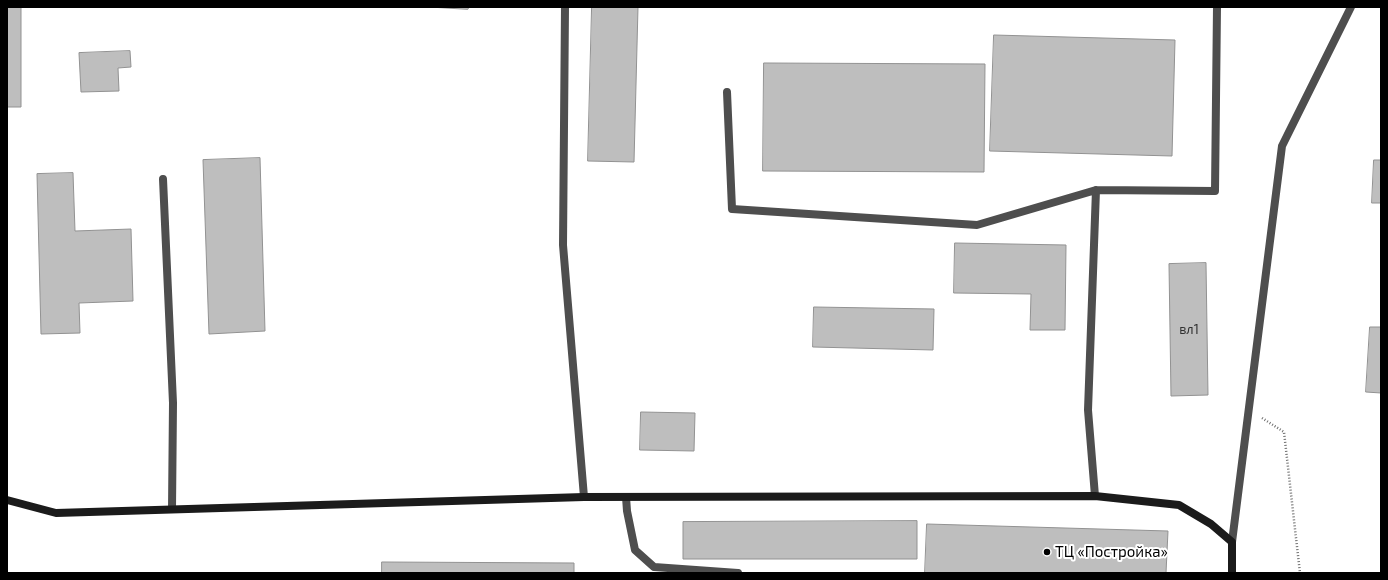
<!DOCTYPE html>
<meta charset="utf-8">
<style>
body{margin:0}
#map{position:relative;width:1388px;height:580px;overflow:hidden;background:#fff;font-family:"Exo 2",sans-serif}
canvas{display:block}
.frame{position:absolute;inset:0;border:8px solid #000;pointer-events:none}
</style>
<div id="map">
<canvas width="1388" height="580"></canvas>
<div class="frame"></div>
</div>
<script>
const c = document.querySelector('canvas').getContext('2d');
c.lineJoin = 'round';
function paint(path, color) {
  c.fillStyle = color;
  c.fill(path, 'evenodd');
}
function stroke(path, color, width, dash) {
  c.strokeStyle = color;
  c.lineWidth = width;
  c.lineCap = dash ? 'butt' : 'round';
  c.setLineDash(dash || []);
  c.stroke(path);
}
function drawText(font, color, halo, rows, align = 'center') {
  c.font = font + ' "Exo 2",sans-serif';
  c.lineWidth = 4;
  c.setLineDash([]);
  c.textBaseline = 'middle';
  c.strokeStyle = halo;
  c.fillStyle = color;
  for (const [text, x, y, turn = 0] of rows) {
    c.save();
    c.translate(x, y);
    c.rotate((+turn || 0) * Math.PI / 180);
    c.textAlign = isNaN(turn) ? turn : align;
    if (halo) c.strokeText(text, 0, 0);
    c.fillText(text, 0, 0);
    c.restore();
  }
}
const building = new Path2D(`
 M7,7H21V107H7Z
 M430,7H469L468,9Z
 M592,7H638L634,162L588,161Z
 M994,35L1175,40L1172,156L990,151Z
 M130,51L131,67L118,68L119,91L81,92L79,53Z
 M764,63L985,64L984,172L763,171Z
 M260,158L265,331L209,334L203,160Z
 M1374,160H1381V203H1372Z
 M73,173L75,231L131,229L133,301L79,303L80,333L41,334L37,174Z
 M955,243L1066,245L1065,330H1030L1031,294L954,293Z
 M1206,263L1208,395L1171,396L1169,264Z
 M814,307L934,309L933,350L813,347Z
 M1370,327H1381V393L1366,392Z
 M641,412L695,413L694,451L640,450Z
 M917,521V559H683V522Z
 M927,524L1168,531L1166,573H925Z
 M382,562L574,563V573H382Z`);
paint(building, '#bebebe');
stroke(building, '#929292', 1);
stroke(new Path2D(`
 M1262,418L1284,432L1300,573`), '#707070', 2.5, [1, 2]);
stroke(new Path2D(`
 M565,7L563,245L584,497
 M727,92L732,209L977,225L1096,190L1215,191L1217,7
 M163,179L173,403L172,509
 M1095,496L1088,410L1096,190
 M626,497L627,511L635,550L654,567L738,573
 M1232,542L1282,146L1351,7`), '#4e4e4e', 8);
stroke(new Path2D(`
 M7,500L56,513L584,497L1095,496L1179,505L1211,524L1232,542V573`), '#1b1b1b', 8);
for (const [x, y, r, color] of [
 [1047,552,4,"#000"]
]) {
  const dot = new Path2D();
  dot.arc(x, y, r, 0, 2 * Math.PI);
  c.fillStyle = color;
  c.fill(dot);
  stroke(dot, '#fff', 1.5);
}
drawText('13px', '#303030', null, [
 ["вл1",1189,330]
]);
drawText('15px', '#000', '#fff', [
 ["ТЦ «Постройка»",1055,552]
], 'left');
</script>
